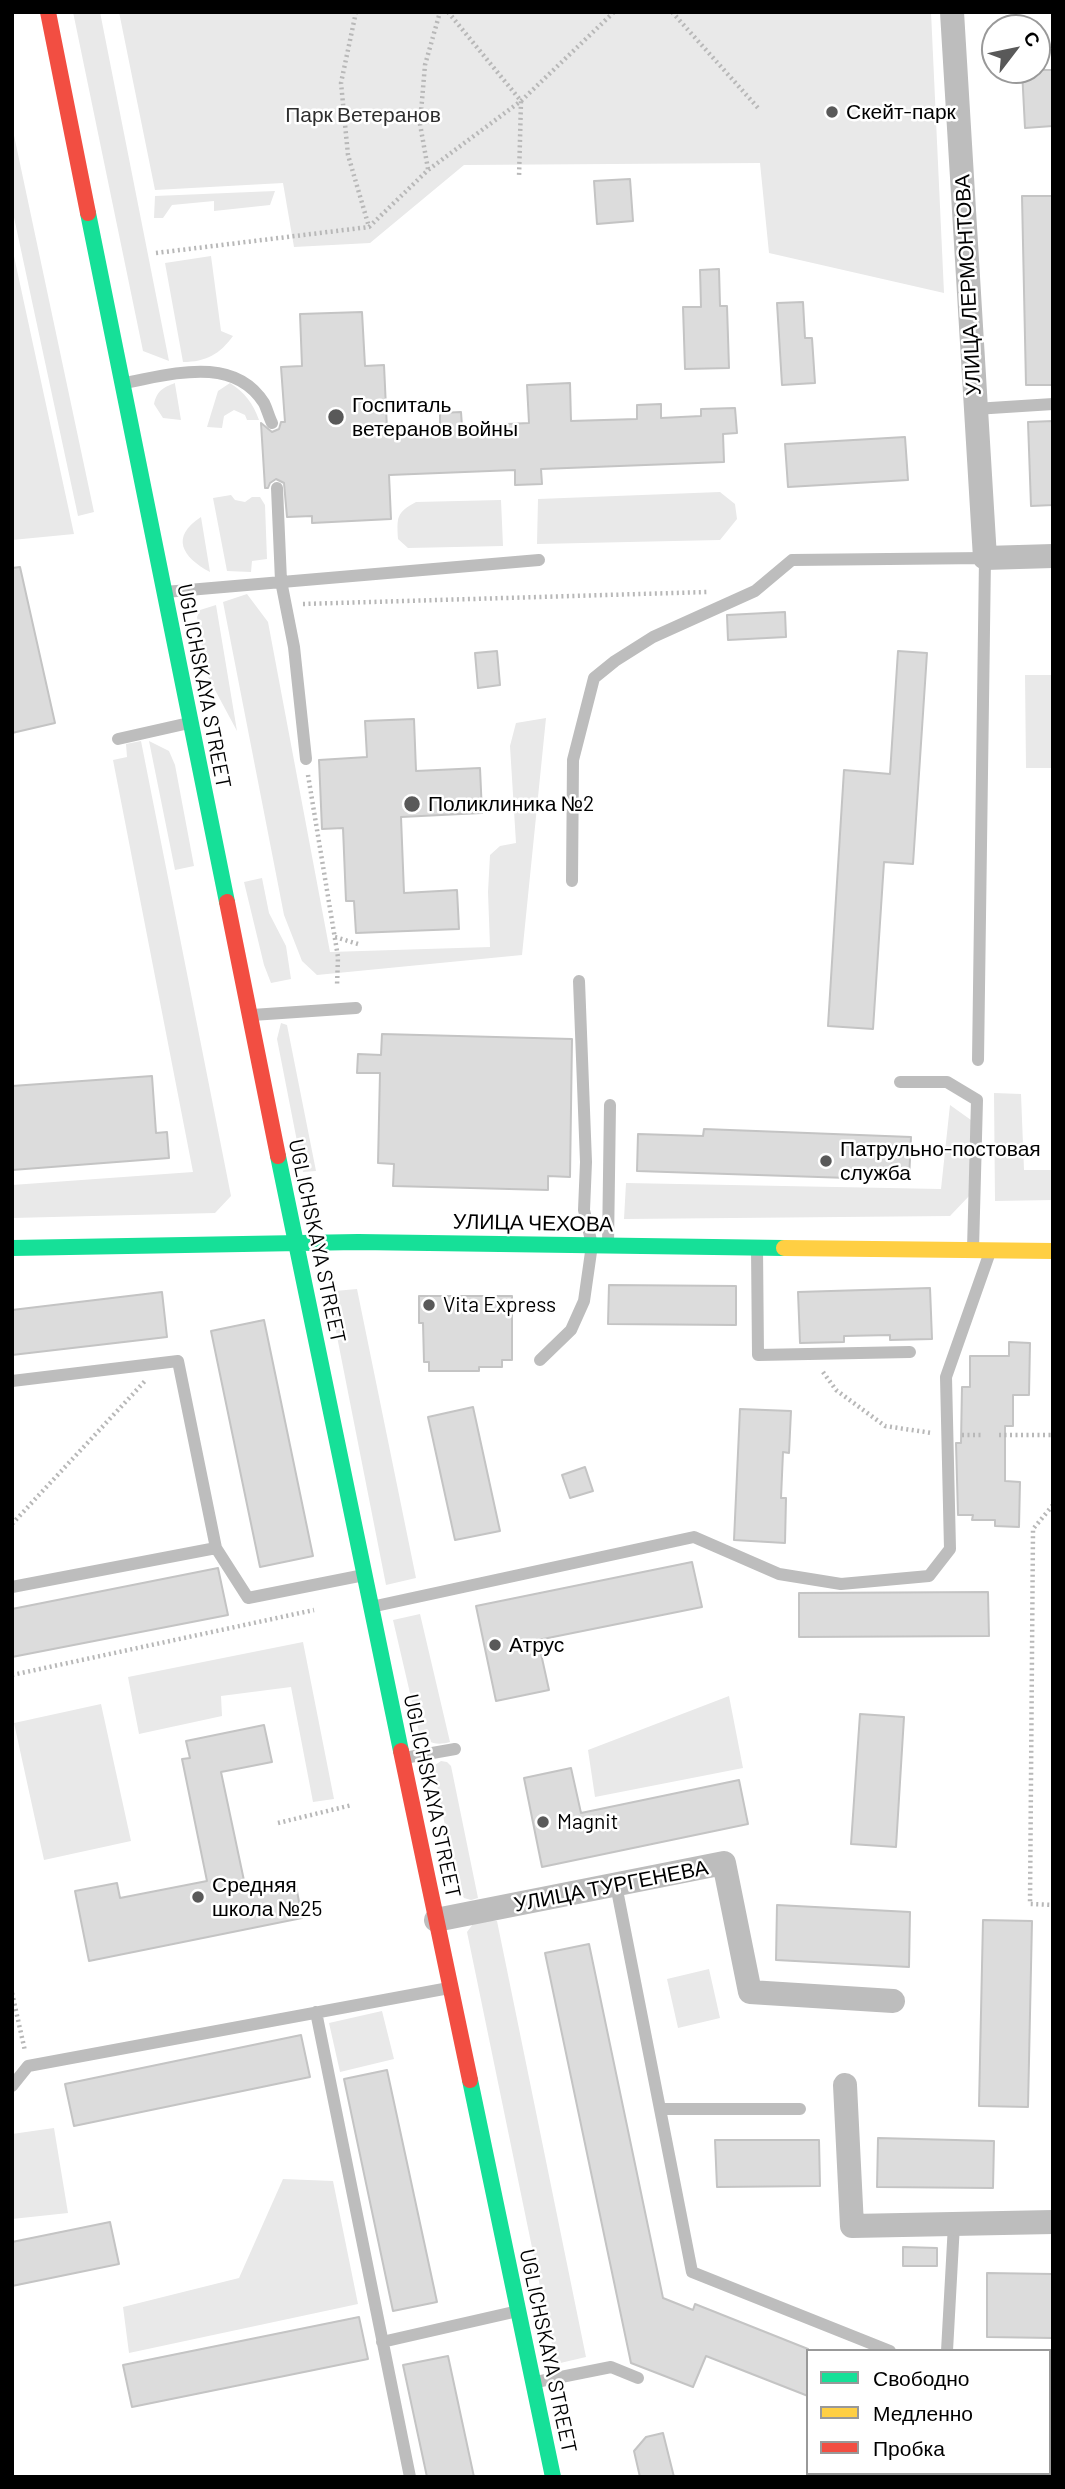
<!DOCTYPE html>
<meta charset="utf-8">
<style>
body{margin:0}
#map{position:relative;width:1065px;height:2489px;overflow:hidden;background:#fff;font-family:Barlow,sans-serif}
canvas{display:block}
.frame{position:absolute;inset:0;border:14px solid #000;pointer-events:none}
.legend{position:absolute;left:806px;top:2349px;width:245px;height:126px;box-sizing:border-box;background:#fff;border:2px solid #999;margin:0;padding:9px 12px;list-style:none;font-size:21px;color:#000}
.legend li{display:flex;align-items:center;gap:14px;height:35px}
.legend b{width:35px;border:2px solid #999}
.north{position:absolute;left:981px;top:14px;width:70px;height:70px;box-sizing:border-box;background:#fff;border:2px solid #999;border-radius:50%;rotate:58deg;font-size:19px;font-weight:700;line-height:28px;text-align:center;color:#000}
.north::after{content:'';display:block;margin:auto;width:24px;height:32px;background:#595959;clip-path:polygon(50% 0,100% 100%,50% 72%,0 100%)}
</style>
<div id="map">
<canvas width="1065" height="2489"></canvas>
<div class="frame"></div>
<ul class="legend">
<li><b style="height:9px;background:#16e098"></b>Свободно</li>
<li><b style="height:9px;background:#ffcf43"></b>Медленно</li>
<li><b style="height:9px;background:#f24e42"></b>Пробка</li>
</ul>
<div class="north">С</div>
</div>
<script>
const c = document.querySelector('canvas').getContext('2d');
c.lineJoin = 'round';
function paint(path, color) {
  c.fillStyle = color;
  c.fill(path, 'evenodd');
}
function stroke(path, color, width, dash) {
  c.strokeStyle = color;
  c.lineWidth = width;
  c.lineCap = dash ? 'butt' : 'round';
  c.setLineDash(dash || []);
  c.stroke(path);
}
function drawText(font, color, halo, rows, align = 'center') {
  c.font = font + ' Barlow,sans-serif';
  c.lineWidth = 5;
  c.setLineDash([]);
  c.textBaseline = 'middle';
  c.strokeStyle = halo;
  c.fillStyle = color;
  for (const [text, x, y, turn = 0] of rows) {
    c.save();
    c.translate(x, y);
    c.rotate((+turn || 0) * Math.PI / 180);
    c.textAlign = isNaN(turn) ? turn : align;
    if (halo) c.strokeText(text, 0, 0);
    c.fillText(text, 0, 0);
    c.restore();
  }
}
paint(new Path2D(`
 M73,12H100L169,361L143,351Z
 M119,12H931L944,293L769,253L760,163L464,165L370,243L294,247L283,183L155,190Z
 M12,126L94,512L78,516L12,208Z
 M275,191L270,205L214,211V201L172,205L163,218H154L155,196Z
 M12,247L74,534L12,540Z
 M211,256L221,331L233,336C220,354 206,362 183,362L165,263Z
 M175,383V384L181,420L163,418L154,404C157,391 162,388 175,383Z
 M230,383C245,393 253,403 259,420H247L245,415L234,410L224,416L222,428L207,427L218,391Z
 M720,492L735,504L737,519L720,540L537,544L538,499Z
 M231,495L235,500L245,502L252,497H260L265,505L267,559L252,561L251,572L227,571L213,498Z
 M501,500L503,546L408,548L398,539C397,517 396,513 416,502Z
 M201,517L210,572C182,557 170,537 201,517Z
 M247,594L268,622L330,952L490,947L488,892L490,855L500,846L516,843L510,746L516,723L546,718L522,955L317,975L302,961L284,915L223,602Z
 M216,605L237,731L207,675L197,617L200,610Z
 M1025,675H1053V768H1026Z
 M141,741L231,1196L215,1213L12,1218V1185L193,1172L113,760L127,757L126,744Z
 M149,741L169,751L175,765L194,866L175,870Z
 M262,878L269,913L286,946L291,979L271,983L264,965L244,882Z
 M281,1023L287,1025L316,1171L303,1172L277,1039Z
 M994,1093L1021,1094L1024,1170H1053V1200L995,1201Z
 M950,1105L971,1120V1194L950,1216L624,1219L626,1183L941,1189Z
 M357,1289L416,1578L386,1585L331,1306L335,1291Z
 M420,1614L450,1742C437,1746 426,1743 419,1732L393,1620Z
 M303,1642L334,1799L313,1802L291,1687L221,1696L222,1716L139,1734L128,1677Z
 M729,1696L743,1768L595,1797L588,1750Z
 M101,1704L131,1841L44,1860L14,1723Z
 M441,1761L447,1762L451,1766L478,1898L471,1900L464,1898L457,1886L434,1770L435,1765Z
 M487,1919L497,1921L586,2357L556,2364L467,1932L473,1924Z
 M709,1969L720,2018L678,2028L667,1979Z
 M382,2011L394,2059L340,2072L329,2023Z
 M54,2128L68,2213L12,2219V2134Z
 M283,2179L333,2181L358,2304L129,2353L123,2307L239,2278Z`), '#e9e9e9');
const building = new Path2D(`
 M1022,70H1053V126L1025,128Z
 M630,179L633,221L597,224L594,181Z
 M1022,196H1053V385H1026Z
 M719,269L720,306H727L729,368L685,369L683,307H701L700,270Z
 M803,302L805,338H812L815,383L782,385L777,303Z
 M362,312L365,366L384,365L387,429L440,427V413L461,412L462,426L529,423L527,385L570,383L571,421L637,419V405L661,404V418L701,416V409L735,408L737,433L723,434L724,462L541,469L542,484L515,485V470L389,475L391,519L312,523V516L287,517L284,483L276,479L270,483L268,488H265L261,423L272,432L279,429L281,422H285L281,367L302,366L300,314Z
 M1053,421V505L1031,506L1028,422Z
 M905,437L908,480L788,487L785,444Z
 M20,567L55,723L12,733V568Z
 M785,612L786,637L728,640L727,615Z
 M497,651L500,685L478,688L475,653Z
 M898,651L927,653L913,864L884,862L873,1029L828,1026L844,770L890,774Z
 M414,719L416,771L480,768L482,813L401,817L404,893L457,890L459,929L356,933L354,901H346L343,828L322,829L319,760L367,757L365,721Z
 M382,1034L572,1039L570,1177L548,1176V1190L393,1186L394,1164L378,1163L380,1073H357L358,1054L381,1055Z
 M152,1076L156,1133L167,1132L169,1158L12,1170V1086Z
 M704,1129L911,1137L909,1180L637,1171L638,1134L703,1136Z
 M609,1285L736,1286V1325L608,1324Z
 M930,1288L932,1339L890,1340V1335L844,1336V1342L800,1343L798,1292Z
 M162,1292L167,1337L12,1355V1310Z
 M419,1296H512V1360H502V1367H479V1371H429V1362H424L423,1323H419Z
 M264,1320L313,1556L260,1567L211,1331Z
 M1009,1342L1030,1343L1029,1395H1013V1426H1005V1481L1020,1482L1019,1527L995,1526V1520H972L973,1515H958L956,1443H961L962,1387H970V1356H1009Z
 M473,1407L500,1531L455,1540L428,1417Z
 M740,1409L791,1411L789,1453L783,1452L781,1498H786L785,1543L734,1540Z
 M585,1467L593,1491L570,1498L562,1475Z
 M692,1562L702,1607L538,1640L549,1690L496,1701L476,1606Z
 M218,1568L228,1615L12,1657V1609Z
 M988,1592L989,1636L799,1637V1593Z
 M860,1714L904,1717L896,1847L851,1844Z
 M264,1725L272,1762L221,1772L246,1890L295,1880L302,1918L89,1961L75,1891L117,1883L120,1898L207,1881L182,1759L190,1758L186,1741Z
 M571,1768L581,1813L739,1780L748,1824L542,1867L524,1778Z
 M777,1905L910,1912L909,1967L776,1960Z
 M983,1920L1032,1921L1028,2107L979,2106Z
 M589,1944L663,2298L693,2310L695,2304L808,2349V2396L706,2356L693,2387L631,2363L545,1953Z
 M301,2035L310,2077L74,2126L65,2084Z
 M387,2070L437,2302L393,2311L344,2079Z
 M878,2138L994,2141L993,2188L877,2187Z
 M715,2140H819L820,2186L717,2187Z
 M110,2222L119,2264L12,2286V2242Z
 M903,2247L937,2248V2266H903Z
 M987,2273L1053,2274V2338L987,2337Z
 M359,2317L368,2359L132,2407L123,2365Z
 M448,2356L474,2477H427L403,2365Z
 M663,2433L674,2477H640L634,2451L646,2437Z`);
paint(building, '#dcdcdc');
stroke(building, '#c4c4c4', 2);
stroke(new Path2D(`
 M356,12L341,83L348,155L369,227
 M448,12L521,101L519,178
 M672,12L759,109
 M428,169L420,124L425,65L440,12
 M156,253L369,227L428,170L521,101L614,12
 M303,604L707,592
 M308,775L338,957L337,986
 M335,937L358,944
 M823,1372L836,1390L885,1426L932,1433
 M962,1435H982
 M999,1435H1053
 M1053,1505L1033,1529L1030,1904L1053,1905
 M12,1524L145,1381
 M12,1675L314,1610
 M278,1823L352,1805
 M12,1993L25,2051`), '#b8b8b8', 4.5, [2, 3.5]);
stroke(new Path2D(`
 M124,383C170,375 233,354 264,403C267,409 269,417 272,423
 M975,409L1053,404
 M277,488L281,581L294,647L306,759
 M165,592L539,560
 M118,739L189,723
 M572,881L573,760L594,678L615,661L653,637L755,591L792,560L985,558L978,1060
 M252,1015L356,1008
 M900,1082H947L977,1100L973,1249
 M608,1245L610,1105
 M757,1248L758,1355L910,1352
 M540,1360L571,1330L584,1301L592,1245L584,1210L586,1162L579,981
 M12,1381L178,1361L216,1548
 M12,1587L216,1548L248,1598L364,1575
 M371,1607L694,1537L779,1574L841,1584L929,1576L950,1549L946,1377L990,1252
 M404,1758L455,1749
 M616,1885L692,2272L890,2351
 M316,2012L410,2477
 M12,2086L28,2066L449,1988
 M660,2109H800
 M382,2342L518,2311
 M947,2351L954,2224
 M1049,2355H1053
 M536,2382L611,2367L638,2378
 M944,2473V2477
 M820,2477L824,2473`), '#bdbdbd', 12);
stroke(new Path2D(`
 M952,12L985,558L1053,556
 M436,1920L724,1863L750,1992L893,2001
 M845,2085L852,2226L1053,2222`), '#bdbdbd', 24);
stroke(new Path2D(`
 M88,213L227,902
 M278,1156L401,1751
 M12,1248L358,1242L784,1248
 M470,2080L553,2477`), '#16e098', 16);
stroke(new Path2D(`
 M784,1248L1053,1251`), '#ffcf43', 16);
stroke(new Path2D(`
 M48,12L88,213
 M227,902L278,1156
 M401,1751L470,2080`), '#f24e42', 16);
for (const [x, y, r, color] of [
 [832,112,7,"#595959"],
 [336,417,9,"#595959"],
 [412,804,9,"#595959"],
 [826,1161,7,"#595959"],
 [429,1305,7,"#595959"],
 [495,1645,7,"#595959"],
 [543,1822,7,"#595959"],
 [198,1897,7,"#595959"]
]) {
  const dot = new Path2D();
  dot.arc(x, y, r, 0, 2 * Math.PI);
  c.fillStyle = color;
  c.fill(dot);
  stroke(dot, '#fff', 2.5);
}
drawText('21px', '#000', '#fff', [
 ["Скейт-парк",846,112],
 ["Госпиталь",352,405],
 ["ветеранов войны",352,429],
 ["Поликлиника №2",428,804],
 ["Патрульно-постовая",840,1149],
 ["служба",840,1173],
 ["Vita Express",443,1305],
 ["Атрус",509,1645],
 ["Magnit",557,1822],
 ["Средняя",212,1885],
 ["школа №25",212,1909]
], 'left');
drawText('21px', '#2e2e2e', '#fff', [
 ["Парк Ветеранов",363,115]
]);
drawText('21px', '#000', '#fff', [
 ["УЛИЦА ЛЕРМОНТОВА",968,285,-93],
 ["UGLICHSKAYA STREET",204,686,79],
 ["УЛИЦА ЧЕХОВА",533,1223,1],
 ["UGLICHSKAYA STREET",317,1241,78],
 ["UGLICHSKAYA STREET",432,1796,78],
 ["УЛИЦА ТУРГЕНЕВА",611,1886,-11],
 ["UGLICHSKAYA STREET",548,2351,78]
]);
</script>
